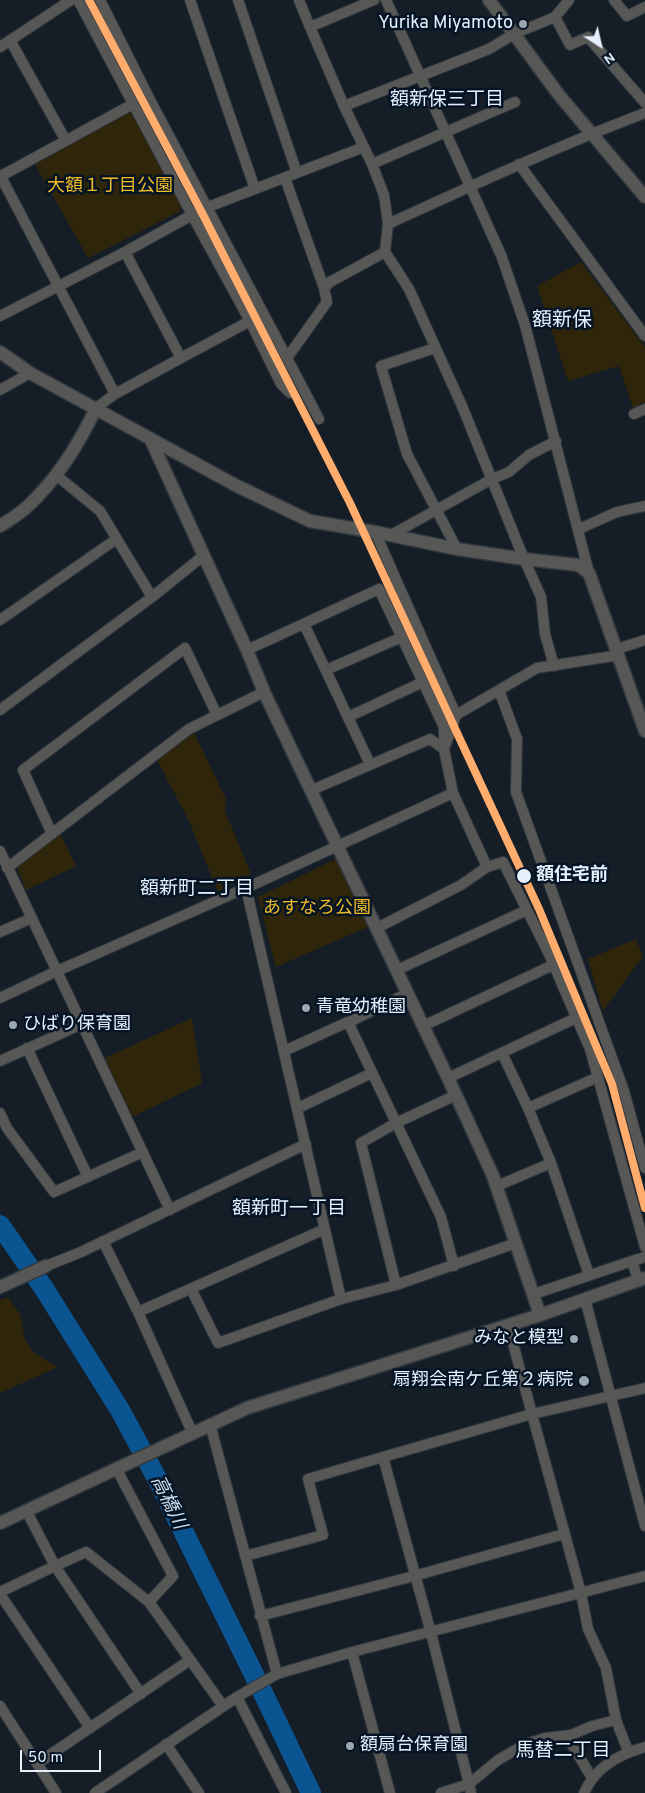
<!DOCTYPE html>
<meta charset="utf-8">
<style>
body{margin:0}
#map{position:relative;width:645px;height:1793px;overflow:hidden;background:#151e27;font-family:Overpass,sans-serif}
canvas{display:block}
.north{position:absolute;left:575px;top:20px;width:50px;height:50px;-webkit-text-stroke:4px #051425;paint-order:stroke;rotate:145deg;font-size:14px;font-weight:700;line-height:20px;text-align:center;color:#e5f0fc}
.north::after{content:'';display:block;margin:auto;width:18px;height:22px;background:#e5f0fc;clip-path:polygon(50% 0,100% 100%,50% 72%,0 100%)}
.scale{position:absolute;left:20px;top:1750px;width:81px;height:22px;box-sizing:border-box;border:2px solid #e5f0fc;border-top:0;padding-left:6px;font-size:15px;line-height:18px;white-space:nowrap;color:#e5f0fc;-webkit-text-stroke:4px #051425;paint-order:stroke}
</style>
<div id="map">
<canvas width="645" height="1793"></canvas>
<div class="north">N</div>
<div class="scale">50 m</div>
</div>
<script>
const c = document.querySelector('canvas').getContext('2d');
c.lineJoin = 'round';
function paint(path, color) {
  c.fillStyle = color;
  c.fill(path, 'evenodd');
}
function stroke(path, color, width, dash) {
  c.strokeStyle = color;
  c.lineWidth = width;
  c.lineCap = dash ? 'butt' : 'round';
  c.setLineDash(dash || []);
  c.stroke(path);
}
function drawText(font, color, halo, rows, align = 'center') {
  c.font = font + ' Overpass,"Noto Sans JP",sans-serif';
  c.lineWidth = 5;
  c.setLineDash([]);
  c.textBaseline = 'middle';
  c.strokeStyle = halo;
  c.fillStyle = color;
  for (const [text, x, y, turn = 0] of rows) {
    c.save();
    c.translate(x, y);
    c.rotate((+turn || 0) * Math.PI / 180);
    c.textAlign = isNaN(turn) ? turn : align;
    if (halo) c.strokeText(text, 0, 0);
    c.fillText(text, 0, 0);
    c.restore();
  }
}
paint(new Path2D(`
 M127,113L132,114L182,206L179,212L88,258L35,164Z
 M581,262L645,347V402L633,408L619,366L568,381L537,286Z
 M194,733L226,799L225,811L251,874L218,892L189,821L157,760Z
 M60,834L76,866L26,890L17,867Z
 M338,858L370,926L276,967L258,897Z
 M636,939L643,956L603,1011L588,959Z
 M192,1018L202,1083L132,1117L105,1058Z
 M8,1297L20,1314L25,1340L34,1353L58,1367L0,1393V1300Z`), '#2f250a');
stroke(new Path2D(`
 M0,1225L45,1290L120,1410L161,1486L266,1699L311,1793`), '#0b5492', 20);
const minor = new Path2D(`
 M100,0L148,96L287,358L327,302L324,288L330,282L385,252
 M190,0L255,189
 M238,0L297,173
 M299,0L310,27
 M374,0L310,27L344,106L372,164L384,195L388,224L385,252L409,289L462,406L524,559L541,597L545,634L554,666
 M386,0L501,255L525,325L589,573
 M614,0L627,16L645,7
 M555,17L570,45L588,37L645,103
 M10,40L66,141
 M0,47L71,0
 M344,106L489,49L514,34L555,17L569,0
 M372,164L515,102
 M519,164L645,336
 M0,175L115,394
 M1,176L133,104
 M285,178L324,288
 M388,224C473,185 558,146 645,113
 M0,316L125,252L192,215L78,0
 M435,348L381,366L407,454L457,549
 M181,358L250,321
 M287,358L319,419
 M0,390L30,373
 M290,393L281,384L250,321L192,215L208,207L364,147
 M96,408L115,394L181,358L125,252
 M634,414L645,409
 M56,475L100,511L152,597L203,556
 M579,529L617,512L645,506
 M375,532L456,715
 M391,535L492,479L509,472L529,455L556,441
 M0,620L115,540
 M304,624L370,764
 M247,650L379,589L444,727V749L453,793L487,867L503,862L549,954L590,1049L645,1247
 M326,670L402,637
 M499,690L517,739L516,792L624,1091L645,1168
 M0,710L152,597
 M348,717L423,682
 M312,790L430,739L444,749L456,715L537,668L613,656L617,649L645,640
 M52,834L23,770L185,648L217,715
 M0,851L170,1210
 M7,868L189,729L264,692
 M246,888L341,1299L396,1285L516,1243
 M377,928L461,885L487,867
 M0,932L32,918
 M397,970L527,910
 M0,998L57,971L246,888L453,793
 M345,1024L408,993
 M423,1026L553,965
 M27,1048L88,1177
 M284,1051L348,1022L441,1217L454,1266
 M502,1053L528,1108
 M0,1061L82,1024
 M448,1078L576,1018
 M298,1108L372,1073
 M0,1113L7,1128L54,1192L143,1152
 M551,1163L589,1275
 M497,1186L551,1163L528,1108L598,1077
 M103,1241L138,1312L192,1432
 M46,1266L81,1252L306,1144
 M638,1280L632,1261L645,1257
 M396,1285L361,1143L396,1123L456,1095
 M191,1289L218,1343L341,1299
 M534,1294L632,1261
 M585,1299L645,1526
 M138,1312L325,1229
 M210,1424L277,1674
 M116,1468L173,1576L149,1602L223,1706
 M26,1510L55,1566L86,1552L149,1602
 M245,1556L323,1535L308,1479L383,1457
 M0,1592L55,1566L141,1694
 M0,1594L90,1728
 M260,1616L414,1576L564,1534
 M352,1652L390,1793
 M237,1697L286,1793
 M0,1706L56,1793
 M567,1736L592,1778
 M166,1744L199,1793
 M628,1751L616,1720L606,1668L588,1629L581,1593L532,1414L645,1388
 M38,1763L190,1660
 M95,1793L237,1697L277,1674L352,1652L645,1576
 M441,1793L469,1784L431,1633L383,1457L532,1414L508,1325
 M471,1793L469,1784L498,1760L524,1745L545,1738L571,1735L592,1726L616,1720
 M584,1793C595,1768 619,1754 645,1747`);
const tertiary = new Path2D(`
 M489,0L559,95L645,197
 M0,352L30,373L237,486L310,521L375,532L457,549L524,559L578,565L589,573L645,731
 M150,438L247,650L264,692L456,1095L493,1176L540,1315
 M0,526C9,520 20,514 28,506C57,479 79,444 96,408
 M0,1287L46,1266
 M0,1523L247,1408L540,1315L645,1278`);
stroke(minor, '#30373f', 12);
stroke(tertiary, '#30373f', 15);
stroke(minor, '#575755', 10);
stroke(tertiary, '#575755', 12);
stroke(new Path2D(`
 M89,0L201,211L350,503L539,909L612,1084L645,1208`), '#ffac6d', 8);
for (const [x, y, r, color] of [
 [523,24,5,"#9ca6b1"],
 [524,876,8,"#e5f0fc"],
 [306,1008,5,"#9ca6b1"],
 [13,1025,5,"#9ca6b1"],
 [574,1339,5,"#9ca6b1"],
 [584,1381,6,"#9ca6b1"],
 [350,1746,5,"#9ca6b1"]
]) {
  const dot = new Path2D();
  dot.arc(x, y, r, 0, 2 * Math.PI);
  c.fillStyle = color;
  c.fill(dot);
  stroke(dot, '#051425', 2);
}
drawText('18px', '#e5f0fc', '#051425', [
 ["Yurika Miyamoto",513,24],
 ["青竜幼稚園",316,1008,"left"],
 ["ひばり保育園",23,1025,"left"],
 ["みなと模型",564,1339],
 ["扇翔会南ケ丘第２病院",573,1381],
 ["額扇台保育園",360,1746,"left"]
], 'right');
drawText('18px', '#f1bb26', '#051425', [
 ["大額１丁目公園",110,187],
 ["あすなろ公園",317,909]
]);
drawText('bold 18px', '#e5f0fc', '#051425', [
 ["額住宅前",536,876]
], 'left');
drawText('19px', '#e5f0fc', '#051425', [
 ["額新保三丁目",447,101],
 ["額新町二丁目",197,890],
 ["額新町一丁目",289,1210],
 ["馬替二丁目",563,1752]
]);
drawText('italic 19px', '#cbdcef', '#051425', [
 ["高橋川",167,1503,64]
]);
drawText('20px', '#e5f0fc', '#051425', [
 ["額新保",562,322]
]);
</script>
